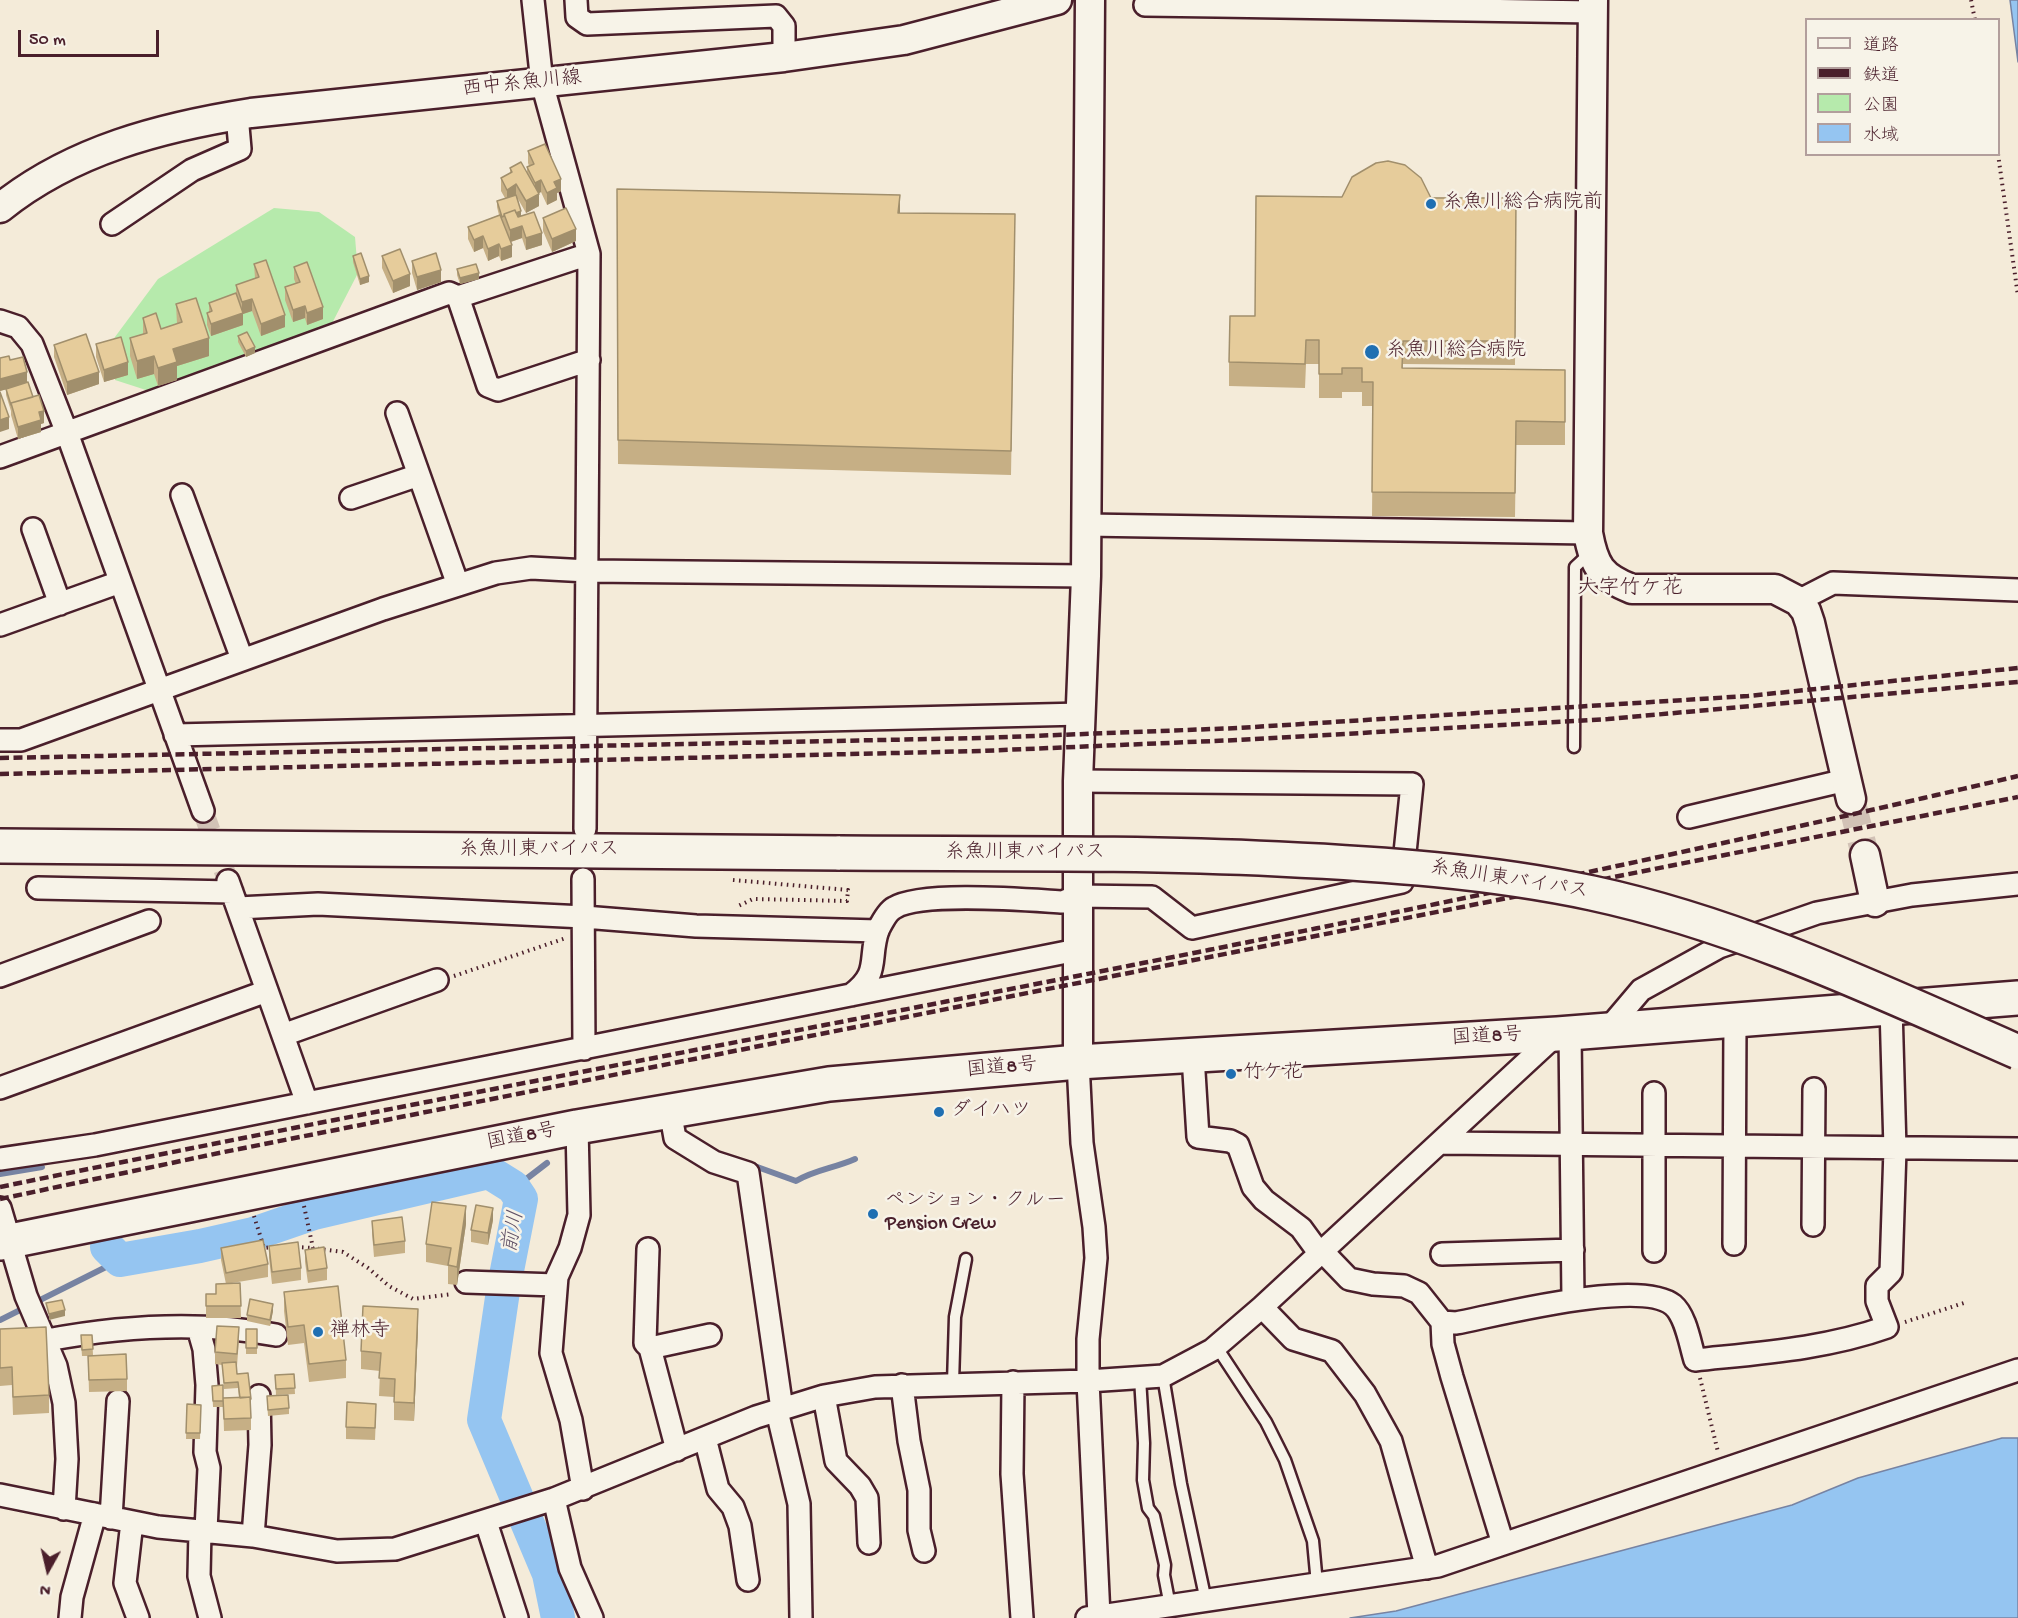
<!DOCTYPE html>
<meta charset="utf-8">
<style>
body{margin:0}
#map{position:relative;width:2018px;height:1618px;overflow:hidden;background:#f4ebd9;font-family:"Gochi Hand","Klee One",sans-serif}
canvas{display:block}
.legend{position:absolute;left:1805px;top:18px;width:195px;height:138px;box-sizing:border-box;background:#f7f3e8;border:2px solid #b29e9c;margin:0;padding:8px 10px;list-style:none;font-size:18px;color:#4a1f2b}
.legend li{display:flex;align-items:center;gap:12px;height:30px}
.legend b{width:30px;border:2px solid #b29e9c}
.north{position:absolute;left:18px;top:1540px;width:60px;height:60px;-webkit-text-stroke:4px #f7f3e8;paint-order:stroke;rotate:188deg;font-size:16px;font-weight:700;line-height:24px;text-align:center;color:#4a1f2b}
.north::after{content:'';display:block;margin:auto;width:21px;height:27px;background:#4a1f2b;clip-path:polygon(50% 0,100% 100%,50% 72%,0 100%)}
.scale{position:absolute;left:18px;top:30px;width:141px;height:27px;box-sizing:border-box;border:3px solid #4a1f2b;border-top:0;padding-left:8px;font-size:18px;line-height:21px;white-space:nowrap;color:#4a1f2b;-webkit-text-stroke:4px #f7f3e8;paint-order:stroke}
</style>
<div id="map">
<canvas width="2018" height="1618"></canvas>
<ul class="legend">
<li><b style="height:8px;background:#f7f3e8"></b>道路</li>
<li><b style="height:8px;background:#4a1f2b"></b>鉄道</li>
<li><b style="height:16px;background:#b6eaac"></b>公園</li>
<li><b style="height:16px;background:#95c5f1"></b>水域</li>
</ul>
<div class="north">N</div>
<div class="scale">50 m</div>
</div>
<script>
const c = document.querySelector('canvas').getContext('2d');
c.lineJoin = 'round';
function paint(path, color) {
  c.fillStyle = color;
  c.fill(path, 'evenodd');
}
function stroke(path, color, width, dash) {
  c.strokeStyle = color;
  c.lineWidth = width;
  c.lineCap = dash ? 'butt' : 'round';
  c.setLineDash(dash || []);
  c.stroke(path);
}
function drawText(font, color, halo, rows, align = 'center') {
  c.font = font + ' "Gochi Hand","Klee One",sans-serif';
  c.lineWidth = 5;
  c.setLineDash([]);
  c.textBaseline = 'middle';
  c.strokeStyle = halo;
  c.fillStyle = color;
  for (const [text, x, y, turn = 0] of rows) {
    c.save();
    c.translate(x, y);
    c.rotate((+turn || 0) * Math.PI / 180);
    c.textAlign = isNaN(turn) ? turn : align;
    if (halo) c.strokeText(text, 0, 0);
    c.fillText(text, 0, 0);
    c.restore();
  }
}
paint(new Path2D(`
 M274,208L319,212L355,237L358,273L327,333L181,387L146,390L115,380L112,341L158,279Z`), '#b6eaac');
const water = new Path2D(`
 M2010,0H2018V62Z
 M2002,1438H2018V1618H1350L1396,1611L1792,1505L1858,1478Z`);
paint(water, '#95c5f1');
stroke(water, '#7783a2', 1.5);
stroke(new Path2D(`
 M749,1164L796,1181C814,1170 835,1168 855,1159
 M0,1174L42,1167
 M517,1192L521,1183L547,1163
 M0,1320L120,1260`), '#7783a2', 6);
stroke(new Path2D(`
 M107,1247L120,1260L200,1246L253,1234L314,1213L489,1172L513,1187L521,1199L503,1291L484,1420L549,1574L558,1618`), '#95c5f1', 34);
stroke(new Path2D(`
 M203,811L228,881`), '#d2c2b6', 21, [21, 10]);
stroke(new Path2D(`
 M1851,799L1865,855`), '#d2c2b6', 28, [28, 14]);
const lane = new Path2D(`
 M1574,747L1575,567L1590,553
 M1216,1346L1266,1422L1285,1460L1313,1541L1317,1584
 M1163,1376L1181,1484L1206,1601
 M1140,1378L1144,1443L1143,1480L1148,1508L1154,1516L1165,1565L1164,1575L1170,1606
 M953,1383L955,1317L966,1259`);
const street = new Path2D(`
 M533,0L542,83L589,254L585,829
 M576,0L577,17L587,24L776,16L784,26V57
 M1216,0L1217,6L1593,12
 M1145,5L1217,6
 M112,224L192,170L240,149L237,115
 M458,297L488,386L498,390L589,360
 M0,321L18,327L32,344L67,433L203,811
 M397,413L458,585
 M0,457L449,293L458,297L589,254
 M182,495L242,659
 M351,498L419,475
 M1086,525L1588,533
 M33,529L60,604
 M1798,601L1833,583L2018,590
 M0,625L120,582
 M175,735L1082,714
 M0,740H21L383,609L496,573L531,568L588,571L1086,576
 M1689,817L1846,780
 M583,879L584,1049
 M228,881L307,1103
 M38,888L232,892
 M238,908L318,904L584,917L696,926L878,931
 M0,976L149,921
 M851,995C881,973 868,959 878,930C881,924 888,911 894,908C921,891 1028,900 1063,902L1077,896L1152,897L1192,928L1402,882L1412,784L1078,781
 M1608,1029L1641,990L1719,947L1817,913L1912,895L2018,884
 M1570,1032L1573,1300
 M283,1035L437,980
 M1193,1056L1198,1137L1230,1141L1238,1145L1253,1187L1264,1200L1301,1228L1320,1254
 M1078,1062L1082,1143L1094,1227L1096,1258L1088,1339V1381L1099,1616
 M0,1088L267,991
 M670,1110L675,1138L714,1162L748,1173L782,1409
 M577,1127L579,1215L570,1248L557,1277L551,1353L571,1420L583,1489
 M1442,1143L2018,1149
 M0,1159L95,1145L1077,950
 M0,1208L26,1296L56,1366L64,1403L67,1459L64,1509
 M1813,1225L1814,1089
 M1734,1244L1735,1020
 M648,1249L645,1343L650,1348L677,1450
 M1654,1251V1093
 M1323,1252L1349,1279L1373,1284L1404,1286L1419,1293L1442,1322L1456,1323C1498,1315 1640,1278 1673,1305C1686,1316 1690,1344 1695,1360C1760,1353 1825,1349 1887,1327L1877,1301V1286L1891,1272L1895,1149L1891,1007
 M1442,1254L1573,1250
 M466,1282L556,1285
 M1262,1307L1293,1339L1332,1351L1365,1394L1391,1441L1427,1568
 M1442,1322L1443,1344L1452,1377L1503,1544
 M198,1328L204,1349L207,1385L205,1452L209,1468L206,1530
 M47,1340C122,1326 200,1321 276,1335
 M650,1348L710,1335
 M1013,1382L1012,1474L1022,1618
 M902,1385L909,1441L919,1490V1530L924,1551
 M824,1396L836,1461L860,1486L867,1498L869,1543
 M777,1411L799,1504L801,1618
 M705,1438L718,1489L733,1507L740,1526L748,1580
 M0,1495L158,1527L253,1536L337,1551L395,1549L554,1499L756,1417L824,1396L875,1387L1088,1381L1163,1376L1212,1350L1262,1307L1557,1034
 M554,1499L570,1568L592,1618
 M111,1518L118,1401
 M132,1522L125,1583L138,1618
 M486,1522L517,1618
 M200,1530L199,1576L210,1618
 M253,1536L260,1445L259,1396
 M70,1618L72,1597L95,1514
 M1087,1618L1438,1566L2018,1370`);
const secondary = new Path2D(`
 M1593,0L1588,533C1594,566 1601,577 1632,589H1775L1798,601L1806,611L1810,623L1851,799
 M0,208C72,150 162,127 251,113L784,57L904,40L1057,0
 M1865,855L1875,902
 M1078,1062V781L1086,576L1090,0`);
const highway = new Path2D(`
 M0,846L840,853
 M0,1243L577,1127L829,1084L1078,1062L1557,1034L2018,998`);
stroke(lane, '#4a1f2b', 15);
stroke(street, '#4a1f2b', 26);
stroke(secondary, '#4a1f2b', 33);
stroke(highway, '#4a1f2b', 38);
stroke(new Path2D(`
 M1971,0L1975,20
 M1998,154L2018,296
 M733,880L848,890L847,901L753,899L736,907
 M454,976L566,938
 M304,1206L313,1248L343,1252L368,1268L389,1286L413,1299L452,1294
 M254,1216L264,1248L273,1247
 M296,1247L313,1248
 M1905,1322L1967,1302
 M1700,1378L1718,1452`), '#4a1f2b', 4, [1.5, 4.5]);
stroke(lane, '#f7f3e8', 10);
stroke(street, '#f7f3e8', 21);
stroke(secondary, '#f7f3e8', 28);
stroke(highway, '#f7f3e8', 33);
stroke(new Path2D(`
 M0,758L980,738L1238,728L1748,696L2018,668
 M0,774L980,751L1237,740L1608,719L2018,682
 M0,1187C672,1049 1350,934 2018,776
 M0,1199L219,1153L2018,797`), '#4a1f2b', 4.5, [9, 4.5]);
const highwayBridge = new Path2D(`
 M840,853C986,854 1132,852 1278,859C1383,864 1488,871 1592,893C1741,925 1879,991 2018,1052`);
stroke(highwayBridge, '#4a1f2b', 38, []);
stroke(highwayBridge, '#f7f3e8', 33);
paint(new Path2D(`
 M528,151L561,191L557,193V200L547,205L541,192L538,194L539,206L526,213L518,199L521,216L542,245L526,250L522,238L511,242L512,257L501,261L499,256L488,261L483,248L474,252L468,239V227L499,215L497,207V201L505,198L501,191V178L510,174V168L527,174V167L529,166L528,163Z
 M617,189L900,213L1015,238L1011,475L618,464Z
 M1342,197L1516,198L1515,365L1403,364V368L1565,370V445H1516L1515,517L1372,516L1373,406H1362V392H1342V398H1319V364H1306L1305,388L1229,386V362L1255,316Z
 M543,218L576,241L552,252L543,231Z
 M353,256L369,282L360,285L353,262Z
 M382,256L410,286L393,293L382,268Z
 M412,261L441,282L417,290L412,273Z
 M254,264L285,327L261,336L252,311L243,314V325L211,336L207,325V313L209,312V303L236,295V285L255,278Z
 M294,267L323,319L307,325L305,318L293,322L285,300V287L296,284L294,279Z
 M457,269L479,279L460,284L457,275Z
 M176,304L209,356L177,366V380L158,386L154,374L137,379L130,356V338L143,334V318L161,329L177,324Z
 M238,336L255,353L246,357L238,342Z
 M96,344L128,375L104,382L96,357Z
 M54,345L99,384L67,395L54,357Z
 M0,358L10,360L27,382L44,423L41,424V432L18,439L11,415V411L6,395V389L0,391Z
 M493,1220L488,1245L471,1242V1230Z
 M372,1221L405,1241V1253L374,1257L372,1233Z
 M466,1224L457,1285L448,1284V1266L426,1262V1244Z
 M269,1246L301,1268V1280L272,1284L269,1258Z
 M221,1248L268,1264V1277L232,1283H240L241,1318H206V1294H216L226,1284L221,1260Z
 M305,1250L327,1268V1280L308,1283L305,1262Z
 M284,1292L346,1360V1378L309,1382L304,1343L288,1345L284,1311Z
 M273,1311L270,1326L247,1321V1315Z
 M418,1327L414,1421L394,1420V1397L379,1396L380,1371L361,1369V1351Z
 M0,1329L49,1395V1413L13,1415L12,1385L0,1386Z
 M246,1329H257V1354H246Z
 M92,1335L93,1355L127,1379V1391L89,1392L88,1356H82L81,1342Z
 M239,1339L237,1366H236L237,1374L251,1399V1430L224,1431L223,1398H239L238,1388L224,1389L222,1365L215,1364V1352Z
 M294,1374L295,1394L276,1395L275,1375Z
 M223,1385V1407H213L212,1386Z
 M267,1402L289,1408V1414L268,1416Z
 M187,1404L201,1405L200,1439H186Z
 M376,1416L375,1440L346,1439V1427Z`), '#c6af85');
paint(new Path2D(`
 M561,179V191L557,193V200L547,205V193L554,182Z
 M541,180V192L535,195V183Z
 M516,184V196L507,202V190Z
 M539,194V206L526,213V201Z
 M900,195V219L898,213Z
 M521,211V217L505,216Z
 M522,226V238L510,242V230Z
 M576,229V241L552,252V239Z
 M542,233V245L526,250V238Z
 M483,236V248L474,252V240Z
 M499,244V256L488,261V249Z
 M512,245V257L501,261V249Z
 M441,270V282L417,290V277Z
 M479,273V279L460,284V278Z
 M410,274V286L393,293V281Z
 M369,276V282L360,285V279Z
 M252,299V311L243,314V325L211,336V324L242,313V302Z
 M305,306V318L293,322V310Z
 M323,307V319L307,325V313Z
 M285,315V327L261,336V324Z
 M209,338V356L177,366V380L158,386V368L173,349Z
 M255,347V353L246,357V351Z
 M154,356V374L137,379V361Z
 M128,362V375L104,382V370Z
 M27,372V384L0,391V379Z
 M99,372V384L67,395V382Z
 M44,411V423L41,424V432L18,439V427L39,412Z
 M9,417V429L0,432V420Z
 M466,1206V1224L457,1285V1267Z
 M493,1208V1220L488,1245V1233Z
 M273,1304V1311L270,1326V1320Z
 M418,1309V1327L414,1421V1403Z
 M65,1310V1316L49,1320V1314Z`), '#a18f6c');
const building = new Path2D(`
 M545,144L561,179L554,182L557,188L547,193L541,180L535,183L527,167L534,164L528,151Z
 M1388,161L1405,165L1421,178L1431,198H1516L1515,341H1403L1402,368L1565,370V422L1516,421L1515,493L1372,492L1373,382H1362V368H1342V374H1319V340H1306L1305,364L1229,362L1230,316H1255L1256,196L1342,197L1352,177L1376,163Z
 M521,162L539,194L526,201L516,184L507,190L501,178L512,172L510,168Z
 M617,189L900,195L898,213L1015,214L1011,451L618,440Z
 M516,195L521,211L516,213L515,210L504,214V216L502,217L497,201Z
 M566,208L576,229L552,239L543,218Z
 M515,210L518,217L534,212L542,233L526,238L522,226L510,230L504,214Z
 M500,215L512,245L501,249L499,244L488,249L483,236L474,240L468,227Z
 M400,249L410,274L393,281L382,256Z
 M361,253L369,276L360,279L353,256Z
 M436,253L441,270L417,277L412,261Z
 M266,260L285,315L261,324L252,299L242,302L236,285L259,277L254,264Z
 M307,262L323,307L307,313L305,306L293,310L285,287L300,282L294,267Z
 M476,264L479,273L460,278L457,269Z
 M236,293L243,313L211,324L207,313L212,311L209,303Z
 M196,298L209,338L173,349L177,362L158,368L154,356L137,361L130,338L147,333L143,318L156,313L161,329L182,322L176,304Z
 M247,332L255,347L246,351L238,336Z
 M86,334L99,372L67,382L54,345Z
 M121,337L128,362L104,370L96,344Z
 M9,356L10,360L23,357L27,372L0,379V358Z
 M28,382L33,397L11,403V405L6,389Z
 M0,392L9,417L0,420Z
 M39,395L44,411L39,412L41,420L18,427L11,403Z
 M432,1202L466,1206L457,1267L448,1265L451,1248L426,1244Z
 M476,1205L493,1208L488,1233L471,1230Z
 M402,1217L405,1241L374,1245L372,1221Z
 M263,1240L268,1264L226,1273L221,1248Z
 M298,1242L301,1268L272,1272L269,1246Z
 M324,1247L327,1268L308,1271L305,1250Z
 M240,1283L241,1306H206V1294H216V1284Z
 M338,1286L346,1360L309,1364L304,1325L288,1327L284,1292Z
 M250,1299L273,1304L270,1320L247,1315Z
 M62,1300L65,1310L49,1314L46,1303Z
 M363,1306L418,1309L414,1403L394,1402L395,1379L379,1378L381,1353L361,1351Z
 M217,1326L239,1327L237,1354L215,1352Z
 M46,1327L49,1395L13,1397L12,1367L0,1368V1329Z
 M246,1329H257V1348H246Z
 M81,1335H92L93,1349L82,1350Z
 M126,1354L127,1379L89,1380L88,1356Z
 M236,1362L237,1374L248,1373L251,1399L250,1397L240,1398L238,1382L224,1383L222,1363Z
 M294,1374L295,1388L276,1389L275,1375Z
 M223,1385V1401H213L212,1386Z
 M288,1395L289,1408L268,1410L267,1396Z
 M250,1397L251,1418L224,1419L223,1398Z
 M347,1402L376,1404L375,1428L346,1427Z
 M187,1404L201,1405L200,1433H186Z`);
paint(building, '#e6cc9b');
stroke(building, '#a18f6c', 1.5);
for (const [x, y, r, color] of [
 [1431,204,6,"#1f6fb2"],
 [1372,352,8,"#1f6fb2"],
 [1231,1074,6,"#1f6fb2"],
 [939,1112,6,"#1f6fb2"],
 [873,1214,6,"#1f6fb2"],
 [318,1332,6,"#1f6fb2"]
]) {
  const dot = new Path2D();
  dot.arc(x, y, r, 0, 2 * Math.PI);
  c.fillStyle = color;
  c.fill(dot);
  stroke(dot, '#f7f3e8', 2);
}
drawText('20px', '#4a1f2b', '#f7f3e8', [
 ["西中糸魚川線",522,85,-6],
 ["糸魚川東バイパス",539,851],
 ["糸魚川東バイパス",1025,854],
 ["糸魚川東バイパス",1509,881,9],
 ["国道8号",1487,1038,-3],
 ["国道8号",1002,1069,-5],
 ["国道8号",522,1138,-11]
]);
drawText('20px', '#4a1f2b', '#f7f3e8', [
 ["糸魚川総合病院前",1443,204],
 ["糸魚川総合病院",1386,352],
 ["竹ケ花",1243,1074],
 ["ダイハツ",951,1112],
 ["ペンション・クルー",885,1202],
 ["Pension Crew",885,1225],
 ["禅林寺",330,1332]
], 'left');
drawText('21px', '#4a1f2b', '#f7f3e8', [
 ["大字竹ケ花",1630,590]
]);
drawText('italic 21px', '#605166', '#f7f3e8', [
 ["前川",515,1232,-80]
]);
</script>
